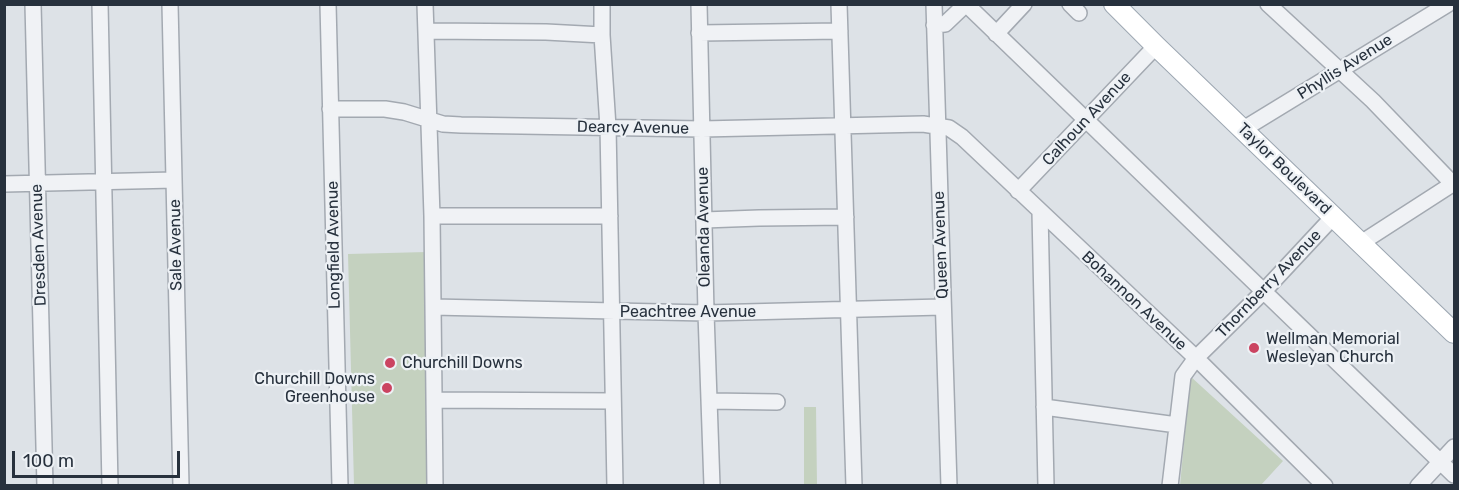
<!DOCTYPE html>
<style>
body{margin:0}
#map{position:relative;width:1459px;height:490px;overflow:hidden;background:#dde2e7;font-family:Rubik,sans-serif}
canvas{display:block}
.frame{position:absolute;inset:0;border:6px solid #27313d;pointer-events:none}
.scale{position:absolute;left:12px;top:451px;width:168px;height:27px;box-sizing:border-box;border:3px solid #27313d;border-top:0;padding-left:8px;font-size:18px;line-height:21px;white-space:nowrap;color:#27313d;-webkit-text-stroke:4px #edf1f5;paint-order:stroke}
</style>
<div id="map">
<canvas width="1459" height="490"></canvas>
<div class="frame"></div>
<div class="scale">100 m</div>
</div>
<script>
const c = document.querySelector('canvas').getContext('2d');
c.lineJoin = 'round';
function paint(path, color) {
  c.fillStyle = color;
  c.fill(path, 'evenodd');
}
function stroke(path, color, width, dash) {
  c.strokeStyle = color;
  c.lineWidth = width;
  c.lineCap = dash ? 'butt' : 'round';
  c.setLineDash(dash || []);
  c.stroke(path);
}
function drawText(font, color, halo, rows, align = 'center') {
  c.font = font + ' Rubik,sans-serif';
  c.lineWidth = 4.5;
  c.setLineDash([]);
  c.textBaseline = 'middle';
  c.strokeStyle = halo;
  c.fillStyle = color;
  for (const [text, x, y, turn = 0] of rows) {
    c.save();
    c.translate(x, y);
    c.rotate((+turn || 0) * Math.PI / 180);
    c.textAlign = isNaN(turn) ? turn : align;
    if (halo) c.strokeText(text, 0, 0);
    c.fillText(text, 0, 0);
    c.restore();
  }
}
paint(new Path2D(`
 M427,252L431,485H354L348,254Z
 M1190,376L1283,461L1261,485L1180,486Z
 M804,407H816L817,485H804Z`), '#c4d1bf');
const minor = new Path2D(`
 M33,4L45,486
 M100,4L110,486
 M170,4L181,486
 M328,4L340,486
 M425,4L432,216L435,486
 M602,4V35L608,127L615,486
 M699,4L706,313L712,486
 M839,4L854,486
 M934,4L949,486
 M1070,4L1079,13
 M1268,4L1373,101L1454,185
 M934,25L945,24L966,4L1454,475
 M427,31L546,32L602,35
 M699,33L840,31
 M996,34L1024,4
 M330,109H385L404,112L443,124L461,125L702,129L923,124L949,128L962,137L1196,358L1325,486
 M1242,130L1448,4
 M4,184L174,180
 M1018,191L1156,46
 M1040,212L1046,486
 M432,216H610
 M704,220L759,218L846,217
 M1361,243L1454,183
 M433,307L706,313L942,307
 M435,400L613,401
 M710,401L777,402
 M1044,407L1177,425
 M1170,486L1183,376L1196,358L1264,291L1333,217
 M1418,486L1454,447`);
const major = new Path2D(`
 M1114,4L1156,46L1454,333`);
stroke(minor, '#a3a9b1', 18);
stroke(major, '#9da7b2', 22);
stroke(minor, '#f0f2f5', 15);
stroke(major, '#fff', 20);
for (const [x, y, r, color] of [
 [1254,348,6,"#cb4461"],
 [390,363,6,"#cb4461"],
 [387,388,6,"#cb4461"]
]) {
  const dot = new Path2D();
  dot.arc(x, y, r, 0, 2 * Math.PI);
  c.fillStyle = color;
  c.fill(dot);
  stroke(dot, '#edf1f5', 2);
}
drawText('16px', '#27313d', '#edf1f5', [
 ["Phyllis Avenue",1345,67,-32],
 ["Calhoun Avenue",1087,119,-47],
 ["Dearcy Avenue",633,128,1],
 ["Taylor Boulevard",1284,169,44],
 ["Oleanda Avenue",704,227,-91],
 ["Dresden Avenue",39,245,-92],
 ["Sale Avenue",176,245,-91],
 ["Longfield Avenue",334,245,-91],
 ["Queen Avenue",941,245,-92],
 ["Thornberry Avenue",1269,284,-46],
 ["Bohannon Avenue",1134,301,43],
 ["Peachtree Avenue",688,312]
]);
drawText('16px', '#27313d', '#edf1f5', [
 ["Wellman Memorial",1266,339],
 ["Wesleyan Church",1266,357],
 ["Churchill Downs",402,363],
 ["Churchill Downs",375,379,"right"],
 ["Greenhouse",375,397,"right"]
], 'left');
</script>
